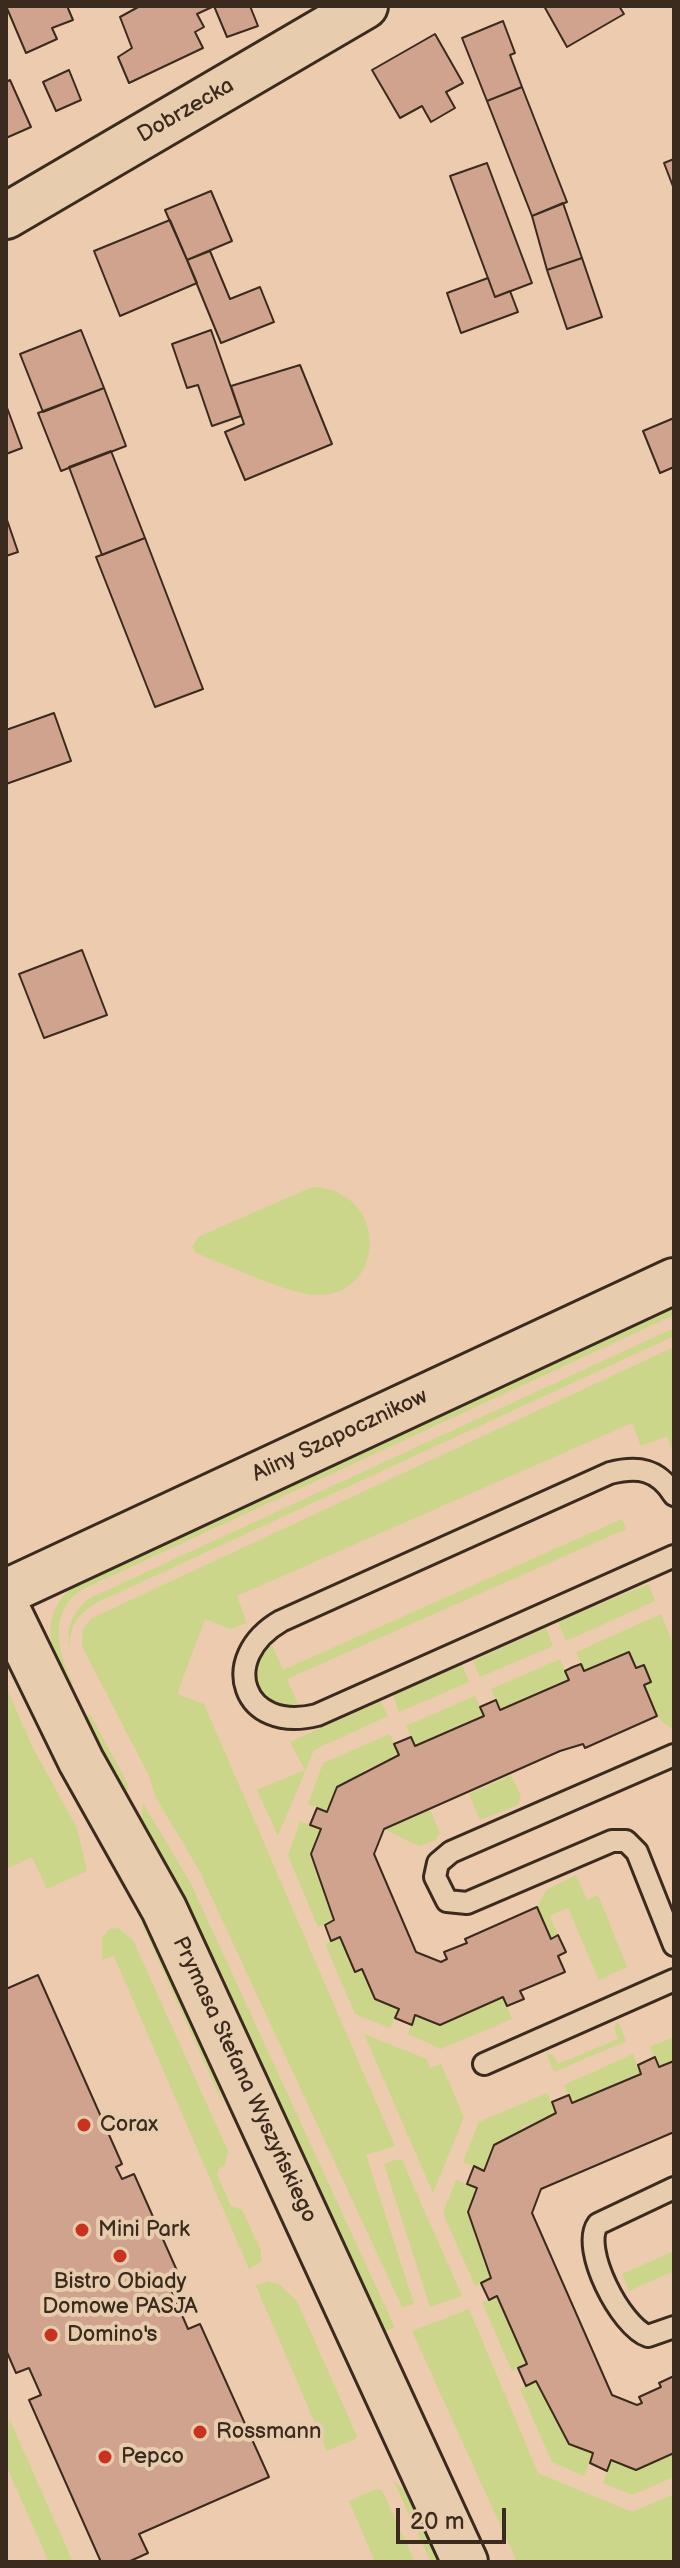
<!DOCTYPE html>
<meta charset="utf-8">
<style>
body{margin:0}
#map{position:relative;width:680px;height:2568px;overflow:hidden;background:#eccbaf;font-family:"Balsamiq Sans",sans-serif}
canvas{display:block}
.frame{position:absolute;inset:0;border:8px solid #3b2a1e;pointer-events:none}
.scale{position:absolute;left:396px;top:2508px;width:110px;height:36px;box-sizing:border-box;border:4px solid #3b2a1e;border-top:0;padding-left:10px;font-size:24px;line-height:28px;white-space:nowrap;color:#3b2a1e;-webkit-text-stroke:6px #e7ccae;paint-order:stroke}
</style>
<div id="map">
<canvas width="680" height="2568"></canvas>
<div class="frame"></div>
<div class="scale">20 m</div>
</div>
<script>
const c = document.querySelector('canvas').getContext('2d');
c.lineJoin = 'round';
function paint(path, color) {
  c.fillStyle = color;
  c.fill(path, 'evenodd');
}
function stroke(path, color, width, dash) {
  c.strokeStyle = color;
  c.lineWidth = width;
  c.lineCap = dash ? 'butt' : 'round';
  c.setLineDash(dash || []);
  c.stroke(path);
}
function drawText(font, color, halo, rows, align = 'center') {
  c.font = font + ' "Balsamiq Sans",sans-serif';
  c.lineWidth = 8;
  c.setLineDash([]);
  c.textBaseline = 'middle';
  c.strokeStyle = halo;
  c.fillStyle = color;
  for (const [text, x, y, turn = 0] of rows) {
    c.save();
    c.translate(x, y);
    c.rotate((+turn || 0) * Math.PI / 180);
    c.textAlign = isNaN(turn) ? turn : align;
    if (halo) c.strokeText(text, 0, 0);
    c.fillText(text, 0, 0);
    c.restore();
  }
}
paint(new Path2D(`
 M312,1187C390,1190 386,1296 318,1295C289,1295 225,1264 196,1253L192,1247L198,1237Z
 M674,1304V1315L81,1590C48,1613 57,1652 73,1683L65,1687C49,1647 39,1617 74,1584Z
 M674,1328V1336L96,1603C79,1613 69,1626 70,1647C65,1627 74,1610 90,1598Z
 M674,1347V1453L667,1436L641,1446L632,1423L237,1596L247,1623L230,1629L205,1619L177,1694L204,1704L395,2146L366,2155L414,2304L402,2307L199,1870L155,1796L150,1778L82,1646L83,1629L92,1618Z
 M622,1519L626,1529L287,1679L298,1704L277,1705C254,1690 248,1662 272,1645L283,1670Z
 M648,1584L655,1601L566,1641L558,1622Z
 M661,1614L674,1646V1730L660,1720L644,1685L651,1681L644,1665L636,1668L629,1652L584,1671L576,1652Z
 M546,1628L553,1646L480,1677L473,1661Z
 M560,1659L569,1680L500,1710L491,1689Z
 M462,1665L469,1682L399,1712L393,1695Z
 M6,1687L33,1748L77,1828L87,1871L47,1889L32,1857L6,1869Z
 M475,1696L484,1716L415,1746L406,1726Z
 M381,1701L388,1716L314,1750L278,1836L257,1790L305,1770L290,1742Z
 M90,1714L128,1784L127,1800L81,1719Z
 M390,1734L399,1755L364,1770L366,1775L327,1812L308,1804L323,1763Z
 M511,1775L521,1796L518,1805L480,1820L469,1794Z
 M143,1803L191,1884L395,2328L383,2332L188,1906L141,1823Z
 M430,1810L440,1833L436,1840L419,1846L384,1829Z
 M300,1821L321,1829L311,1854L334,1920L318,1927L288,1856Z
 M576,1875L587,1900L598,1895L627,1967L599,1980L568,1908L550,1916L558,1935L551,1939L537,1907L546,1890Z
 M141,1922L149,1927L212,2060L222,2102Z
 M118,1928L133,1940L228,2151L225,2166L218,2169L217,2175L231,2206L242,2210L261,2251V2262L249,2269L114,1956L102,1960V1938L109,1929Z
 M340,1937L355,1972L362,1969L375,1999L399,2009L390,2028L355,2014L325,1944Z
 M503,1997L512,2019L441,2049L408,2034L415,2015L440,2025Z
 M618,2021L626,2041L554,2072L546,2053L553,2055L558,2064L618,2039L614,2028Z
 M364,2034L427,2059L430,2068L441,2064L464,2117L433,2193Z
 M674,2037V2061L659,2067L650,2047Z
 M633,2054L641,2074L572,2103L564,2085Z
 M547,2093L556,2113L521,2128L522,2133L484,2171L463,2162L479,2122Z
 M394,2160H402L462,2296L430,2307L384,2164Z
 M456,2180L477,2188L468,2213L491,2278L475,2286L443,2213Z
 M674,2251V2271L629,2291L622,2274Z
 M268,2281L279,2284L297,2301L357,2436L355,2439L327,2451L256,2286Z
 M497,2296L527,2364L512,2371L482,2302Z
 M469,2309L538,2473L632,2512L674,2494V2562H517L412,2331Z
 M536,2381L569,2444L593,2453L584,2476L552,2462L520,2389Z
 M9,2418L73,2562H49L6,2465Z
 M674,2453V2477L632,2495L603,2483L611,2460Z
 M393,2480L411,2496L441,2562H431Z
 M376,2489L382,2490L415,2562H375L349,2501Z`), '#cbd68a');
const building = new Path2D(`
 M6,6H67L73,20L52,28L57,39L26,53Z
 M140,6L212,7L197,14L204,27L195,32L203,48L129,83L118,57L132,48L120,17Z
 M214,6H250L258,26L227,37Z
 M544,6H619L624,14L567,47Z
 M503,21L515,53L510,55L522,87L487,101L462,38Z
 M435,34L463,83L446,92L455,108L431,122L422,106L400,118L372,70Z
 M69,70L81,100L56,111L43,82Z
 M10,80L31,127L6,138V82Z
 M522,87L567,202L532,216L487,101Z
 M674,159V189L664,163Z
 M487,163L532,283L495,297L450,176Z
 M211,191L232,241L187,260L165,210Z
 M563,203L582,258L547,270L532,216Z
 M170,220L197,283L120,316L94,251Z
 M210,251L230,299L260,287L274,322L221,343L187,260Z
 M582,258L602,317L567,329L547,270Z
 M488,278L495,297L510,291L518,312L461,333L447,293Z
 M81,330L104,388L43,412L20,354Z
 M211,330L241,416L212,426L198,385L187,388L172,344Z
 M300,365L332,444L245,480L225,432L244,424L231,386Z
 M104,388L126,446L61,471L38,413Z
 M6,405L22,448L6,454Z
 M674,418V467L660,473L643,431Z
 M111,451L145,538L102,555L69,467Z
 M6,517L18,552L6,556Z
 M145,538L203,689L155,707L96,557Z
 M54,713L71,761L6,784V730Z
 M82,950L107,1015L44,1038L19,974Z
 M629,1652L636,1668L644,1665L651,1682L644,1685L657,1716L585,1748L583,1744L560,1751L384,1829L374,1854L416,1952L441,1962L447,1959L444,1952L467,1943L465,1939L537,1907L551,1939L558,1935L566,1952L558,1956L565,1972L520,1991L524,1999L507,2006L503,1997L440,2025L415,2015L412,2025L395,2018L399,2009L375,1999L362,1969L355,1972L340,1937L331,1941L325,1925L334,1920L311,1854L321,1829L310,1825L317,1808L327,1812L337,1787L399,1755L394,1744L411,1737L415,1746L484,1716L480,1707L496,1700L500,1710L569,1680L565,1671L573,1667L581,1664L584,1671Z
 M38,1975L122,2164L116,2167L122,2179L134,2174L182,2282L170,2287L188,2329L200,2324L269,2477L139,2534L148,2553L128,2562H101L29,2400L41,2395L29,2368L16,2373L6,2350V1989Z
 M655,2057L659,2067L674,2061V2132L541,2189L532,2213L612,2395L637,2405L642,2403L639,2397L661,2387L659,2383L674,2376V2453L636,2470L611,2460L607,2471L590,2463L593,2453L569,2444L536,2381L526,2386L518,2368L527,2364L497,2296L489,2300L481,2283L491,2278L468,2212L477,2188L467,2184L474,2166L484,2171L494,2145L556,2113L552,2102L569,2095L572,2103L641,2074L638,2065Z`);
paint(building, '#d0a38e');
stroke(building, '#3b2a1e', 2);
const lane = new Path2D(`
 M674,1495C658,1469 638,1466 610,1473L281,1621C217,1658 242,1734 317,1715L674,1556
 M674,1755L451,1852L438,1863L435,1877L447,1901L467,1903L612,1841H626L637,1852L674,1945
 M484,2064L674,1980
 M674,2188L598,2224C580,2248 621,2327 648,2336L674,2327`);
const secondary = new Path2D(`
 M6,216L365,6
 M6,1592L674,1281
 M6,1607L81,1761L164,1909L465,2562`);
stroke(lane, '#3b2a1e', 26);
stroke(secondary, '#3b2a1e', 50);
stroke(lane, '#e7ccae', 20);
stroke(secondary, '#e7ccae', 44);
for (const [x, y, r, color] of [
 [84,2125,8,"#c8321e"],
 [82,2230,8,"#c8321e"],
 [120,2256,8,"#c8321e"],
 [51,2335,8,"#c8321e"],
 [200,2432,8,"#c8321e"],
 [105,2457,8,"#c8321e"]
]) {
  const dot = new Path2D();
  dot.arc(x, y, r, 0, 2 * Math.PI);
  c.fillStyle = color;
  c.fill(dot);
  stroke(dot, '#e7ccae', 3);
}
drawText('22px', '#3b2a1e', '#e7ccae', [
 ["Dobrzecka",186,111,-30],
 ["Aliny Szapocznikow",340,1436,-25],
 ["Prymasa Stefana Wyszyńskiego",244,2080,65]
]);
drawText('22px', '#3b2a1e', '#e7ccae', [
 ["Corax",100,2125],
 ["Mini Park",98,2230],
 ["Bistro Obiady",120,2282,"center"],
 ["Domowe PASJA",120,2307,"center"],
 ["Domino's",67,2335],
 ["Rossmann",216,2432],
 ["Pepco",121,2457]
], 'left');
</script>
